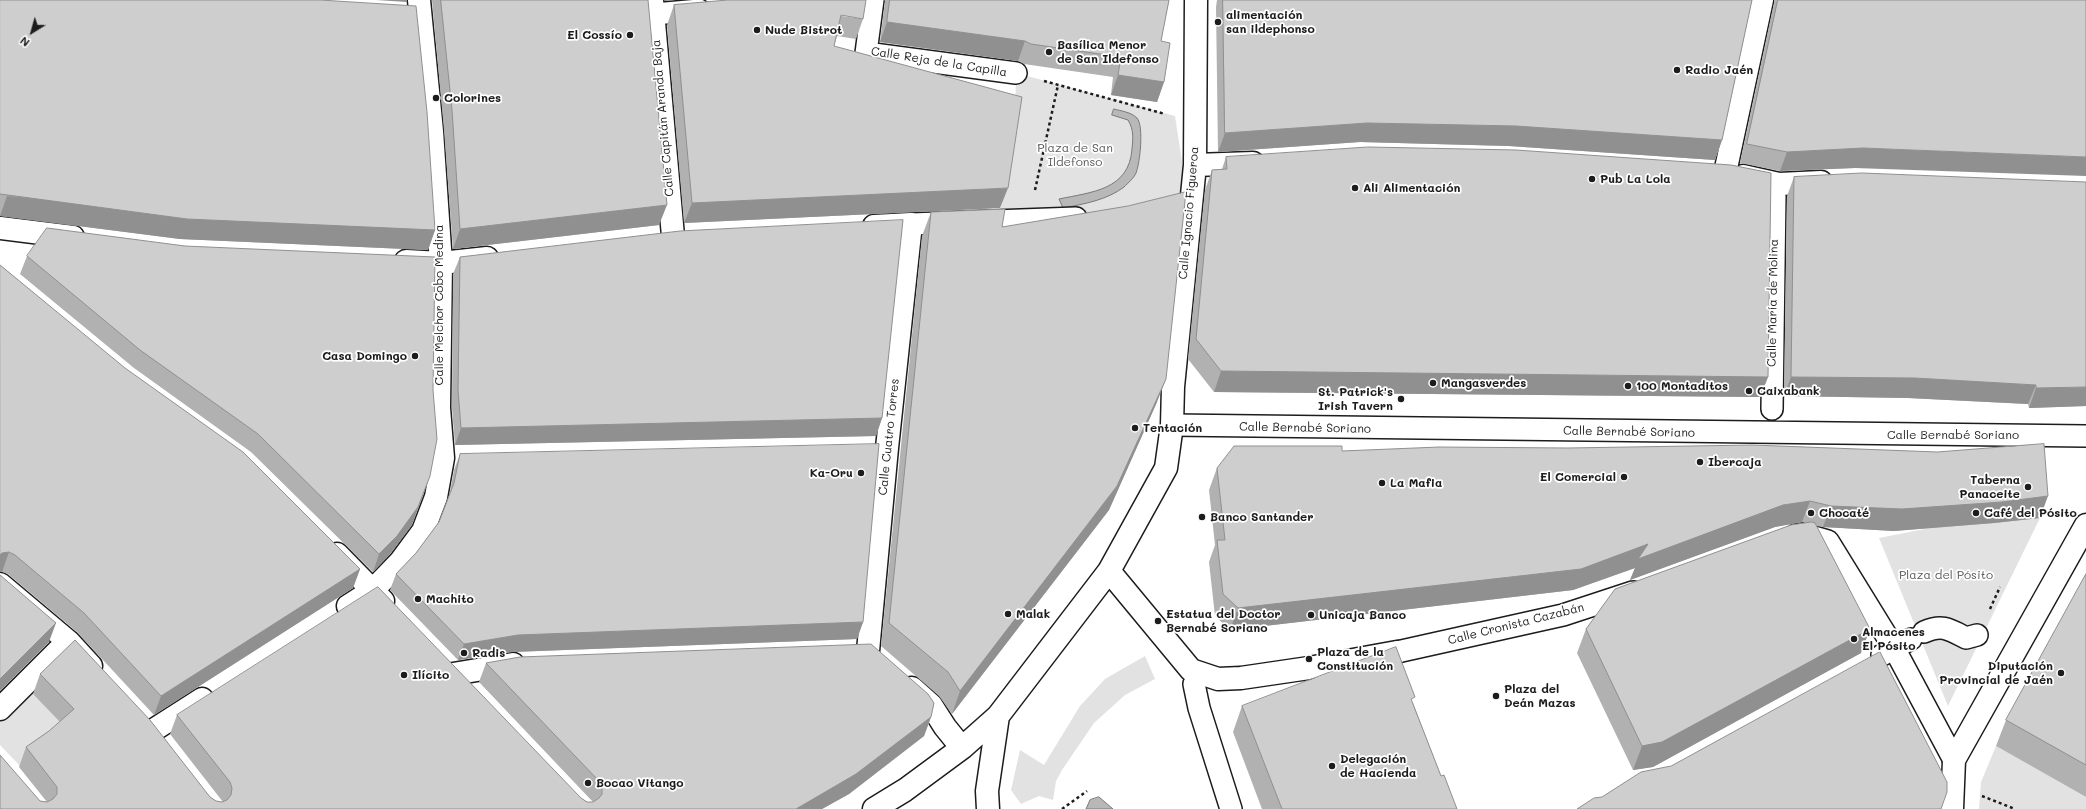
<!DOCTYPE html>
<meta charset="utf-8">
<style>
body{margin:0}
#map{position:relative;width:2086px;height:809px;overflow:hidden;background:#fff;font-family:Mali,sans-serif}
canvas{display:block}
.north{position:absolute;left:12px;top:12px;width:40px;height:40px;-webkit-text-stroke:3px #fff;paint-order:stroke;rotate:217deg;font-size:11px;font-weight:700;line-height:16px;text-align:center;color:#1c1c1c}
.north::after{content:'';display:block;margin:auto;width:14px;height:18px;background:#1c1c1c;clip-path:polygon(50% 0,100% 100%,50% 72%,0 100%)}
</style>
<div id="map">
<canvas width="2086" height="809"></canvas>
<div class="north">N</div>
</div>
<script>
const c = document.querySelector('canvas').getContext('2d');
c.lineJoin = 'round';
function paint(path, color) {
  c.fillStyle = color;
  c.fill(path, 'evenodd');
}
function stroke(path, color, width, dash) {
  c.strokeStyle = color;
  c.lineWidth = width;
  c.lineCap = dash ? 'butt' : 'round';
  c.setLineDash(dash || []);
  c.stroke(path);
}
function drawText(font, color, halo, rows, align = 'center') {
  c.font = font + ' Mali,sans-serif';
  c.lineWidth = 3.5;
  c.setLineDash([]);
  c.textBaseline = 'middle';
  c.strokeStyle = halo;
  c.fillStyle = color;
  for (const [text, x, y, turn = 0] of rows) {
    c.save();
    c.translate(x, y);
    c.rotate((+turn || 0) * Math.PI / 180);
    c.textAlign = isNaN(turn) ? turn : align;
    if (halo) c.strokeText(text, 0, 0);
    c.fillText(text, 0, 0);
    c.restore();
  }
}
paint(new Path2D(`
 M1016,73L1175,116L1188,201L1085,217L995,220L1000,210L1015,117Z
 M2040,518L1948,706L1879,538L1930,528Z
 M1145,656L1155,679L1125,695L1094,723L1062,770L1056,781L1053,800L1039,796L1021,804L1011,790L1020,750L1044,765L1080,706L1105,679Z
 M27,688L67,728L20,766L0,745V714Z
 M1996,746L2086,797V809H1979L1981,782Z`), '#e2e2e2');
const water = new Path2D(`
 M1114,109C1121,111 1131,112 1137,118C1144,126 1140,163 1136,173C1134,178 1128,183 1124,187C1107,200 1084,204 1063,208L1059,199C1092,192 1129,190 1132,149C1133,138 1134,130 1128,120L1112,115Z
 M1099,797L1113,809H1086L1090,800Z`);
paint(water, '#b8b8b8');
stroke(water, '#7a7a7a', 1);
const pedestrian = new Path2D(`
 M873,0L866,53L1016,73
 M654,14L699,10
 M911,224L1076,218
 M1772,409L1775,196
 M1172,425L2086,436
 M1796,535L1804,534L1828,541L1894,648L1954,760
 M1924,632C1942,624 1949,629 1966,638L1977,635
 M1397,652L1563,615L1633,592
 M1882,655L1911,639
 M1194,684L1199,708L1231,809`);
const minor = new Path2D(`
 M652,0L673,236
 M1195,165L1253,163
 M1725,173L1762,0
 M1743,176L1779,184L1821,182
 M0,228L73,237
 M406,261L441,263L487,258
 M337,554L383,601
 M1109,571L1191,670L1218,679L1241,678L1309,668L1397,652
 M0,584L69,642L91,666
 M348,606L373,590L400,562L423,531L436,497L443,458L439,408L441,263L432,131L419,0
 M868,651L887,448L911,224L874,226
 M453,674L513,664
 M912,688L931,705L945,727L962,748
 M0,709L59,650L69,642
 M152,731L202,699
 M874,809L905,790L962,748L998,716L1109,571L1166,468L1172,425L1173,387L1195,165L1196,0
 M988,809L987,791L998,716
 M1952,809L1954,760L2086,525`);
stroke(pedestrian, '#1c1c1c', 24);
stroke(minor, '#1c1c1c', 25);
stroke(new Path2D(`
 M1044,81L1165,114
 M1035,190L1058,85
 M1990,609L2000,587
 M1982,796L2015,809
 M1062,809L1087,791`), '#1c1c1c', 2.5, [3, 3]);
stroke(pedestrian, '#fff', 21);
stroke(minor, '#fff', 22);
paint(new Path2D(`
 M0,0L435,230L428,250L180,239L0,216Z
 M432,0H648L659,225L453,249L444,130Z
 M728,0L863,19L856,39L837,36L834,46L1000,208L684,223L667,25L674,5Z
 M884,0H1169L1161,41L1164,82L1157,102L1111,95L1113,77L1024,64L1018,61L880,42L885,1Z
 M1217,0H1752L1722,140L1715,160L1509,146L1360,142L1218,152L1216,7Z
 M1774,0H2086L1855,168L1780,171L1740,163L1774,3Z
 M1226,157L1768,377L1760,397L1214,392L1188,359L1205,190L1212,170L1222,169Z
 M1794,177L2086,406L2029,408L2028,404L1908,398L1784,396L1787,196Z
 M931,212L1002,227L1157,402L1109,510L952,714L939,696L881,646L922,236Z
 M27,256L412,525L390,554L373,572L251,452L134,368L20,274Z
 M460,257L882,418L876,436L455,445L452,408L453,274Z
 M0,265L360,569L353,588L154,715L77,632L8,574L2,572Z
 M1342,451L2040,518L1994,523L1894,531L1823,527L1817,526L1861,653L1653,767L1633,770L1577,653L1586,629L1806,523L1802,522L1775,527L1630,580L1635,568L1573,590L1230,630L1215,616L1209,562L1215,545L1209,490L1217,468Z
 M460,454L863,622L857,639L512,652L458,660L390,590L396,574L416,553L439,522L449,497L454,470Z
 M2086,574V797L1996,746L2006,720Z
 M486,663L931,717L924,736L849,794L822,809H0L40,801L47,802L19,767L26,747L49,731L60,722L33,694L40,674L216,801L223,802L170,734L177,715L581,798L587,802H593L479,682Z
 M1413,703L1441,776L1457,809H1262L1233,732L1242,706Z`), '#b1b1b1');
paint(new Path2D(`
 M376,0H407V2Z
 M665,0H675L665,1Z
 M887,22L1025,41L1018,61L880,42Z
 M1118,75L1164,82L1157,102L1111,95Z
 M1367,123L1516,126L1722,140L1715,160L1509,146L1360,142L1218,152L1225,133Z
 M1863,148L2086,157V176L1855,168L1780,171L1787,152Z
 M1008,188L1000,208L684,223L692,203Z
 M7,196L435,230L428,250L180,239L0,216Z
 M667,205L659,225L453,249L460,229Z
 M1221,371L1768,377L1760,397L1214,392Z
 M1791,377L1915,378L2036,385L2028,404L1908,398L1784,396Z
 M1166,379L1157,402L1109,510L952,714L960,691Z
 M2086,387V406L2029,408L2036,388Z
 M882,418L876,436L455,445L461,428Z
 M430,476L412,525L390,554L373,572L379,554Z
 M2048,496L2040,518L1994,523L1894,531L1823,527L1831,506Z
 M1810,501L1802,522L1775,527L1630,580L1635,568L1573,590L1230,630L1238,608L1648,544L1783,505Z
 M9,552L2,572H0V555L2,553Z
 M360,569L353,588L154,715L161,696Z
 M863,622L857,639L512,652L458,660L464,644L518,635Z
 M56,623L49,642L0,691V679Z
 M1870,629L1861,653L1653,767L1633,770L1642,746Z
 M931,717L924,736L849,794L822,809H796Z`), '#909090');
const building = new Path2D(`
 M0,0H320L416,6L427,112L435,230L187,219L0,194Z
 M441,0H648L667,205L460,229L452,110Z
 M728,0H866L863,19L841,15L834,46L1022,97L1008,188L692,203L674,5Z
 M890,0H1169L1161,41L1170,43L1164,82L1118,75L1121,57L1031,44L1025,41L887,22Z
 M1223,0H1752L1722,140L1516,126L1367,123L1225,133Z
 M1778,0H2086V157L1863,148L1787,152L1747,144Z
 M1368,147L1516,150L1731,165L1771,173L1768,377L1221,371L1196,339L1212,170L1227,169L1226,157Z
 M1862,173L2086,182V387L2036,388V385L1915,378L1791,377L1794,177Z
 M1186,192L1166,379L1117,486L960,691L948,672L889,623L931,212L1005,209L1002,227L1128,206Z
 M903,220L882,418L461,428L458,390L460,257L680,231Z
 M47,228L185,246L435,257L433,390L437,439L430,476L418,507L397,536L379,554L258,434L140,350L27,256Z
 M0,265L125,368L243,452L360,569L161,696L84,613L15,555L9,552L2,553L0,555Z
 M879,444L863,622L518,635L464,644L396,574L416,553L439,522L454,483L460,454Z
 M2044,444L2048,496L2002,502L1902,509L1831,506L1810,501L1783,505L1638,559L1648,544L1581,569L1238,608L1223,594L1217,540H1225L1217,468L1234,446H1342V451L1439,447L1568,448L1752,445L1937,452Z
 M1812,522L1815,523L1870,629L1662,742L1642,746L1586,629L1615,589L1791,525Z
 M2086,574V765L2006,720Z
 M0,575L56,623L0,679Z
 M378,587L581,798L587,802H593L599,798L602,794V787L599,781L486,663L520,657L871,644L928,694L934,703L931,717L856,774L796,809H0V755L40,801L47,802L53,799L57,794V787L26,747L49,731L74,709L40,674L75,640L150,720L210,797L216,801L222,802L227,800L231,795L232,788L230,782L177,715Z
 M1396,647L1415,697L1411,699L1441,776L1444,775L1457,809H1282L1242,706Z
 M1880,652L1947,782V792L1941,809H1577L1594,798L1602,797L1641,772L1671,766Z`);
paint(building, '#cecece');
stroke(building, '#909090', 1);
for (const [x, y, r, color] of [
 [1218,22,4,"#1c1c1c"],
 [757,30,4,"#1c1c1c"],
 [630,35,4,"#1c1c1c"],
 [1049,52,4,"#1c1c1c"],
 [1677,70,4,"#1c1c1c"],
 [436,98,4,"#1c1c1c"],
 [1592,179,4,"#1c1c1c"],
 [1355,188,4,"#1c1c1c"],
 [415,356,4,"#1c1c1c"],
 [1433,383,4,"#1c1c1c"],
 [1628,386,4,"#1c1c1c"],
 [1749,391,4,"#1c1c1c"],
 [1401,399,4,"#1c1c1c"],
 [1135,428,4,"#1c1c1c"],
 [1700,462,4,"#1c1c1c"],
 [861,473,4,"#1c1c1c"],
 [1624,477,4,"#1c1c1c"],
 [1382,483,4,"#1c1c1c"],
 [2028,487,4,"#1c1c1c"],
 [1811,513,4,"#1c1c1c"],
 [1976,513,4,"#1c1c1c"],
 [1202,517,4,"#1c1c1c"],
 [418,599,4,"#1c1c1c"],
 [1008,614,4,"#1c1c1c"],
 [1311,615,4,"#1c1c1c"],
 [1158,621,4,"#1c1c1c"],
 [1854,639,4,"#1c1c1c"],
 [464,653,4,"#1c1c1c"],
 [1309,659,4,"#1c1c1c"],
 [2061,673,4,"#1c1c1c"],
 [404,675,4,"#1c1c1c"],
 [1496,696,4,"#1c1c1c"],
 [1332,766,4,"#1c1c1c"],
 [588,783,4,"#1c1c1c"]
]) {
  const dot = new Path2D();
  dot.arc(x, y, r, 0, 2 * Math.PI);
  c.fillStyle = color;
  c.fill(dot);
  stroke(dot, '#fff', 1.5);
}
drawText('bold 12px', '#1c1c1c', '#fff', [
 ["alimentación",1226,15],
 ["san ildephonso",1226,29],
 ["Nude Bistrot",765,30],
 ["El Cossío",622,35,"right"],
 ["Basílica Menor",1057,45],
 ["de San Ildefonso",1057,59],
 ["Radio Jaén",1685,70],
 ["Colorines",444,98],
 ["Pub La Lola",1600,179],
 ["Ali Alimentación",1363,188],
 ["Casa Domingo",407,356,"right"],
 ["Mangasverdes",1441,383],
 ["100 Montaditos",1636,386],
 ["Caixabank",1757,391],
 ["St. Patrick's",1393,392,"right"],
 ["Irish Tavern",1393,406,"right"],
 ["Tentación",1143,428],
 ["Ibercaja",1708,462],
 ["Ka-Oru",853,473,"right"],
 ["El Comercial",1616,477,"right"],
 ["Taberna",2020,480,"right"],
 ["Panaceite",2020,494,"right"],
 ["La Mafia",1390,483],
 ["Chocaté",1819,513],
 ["Café del Pósito",1984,513],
 ["Banco Santander",1210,517],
 ["Machito",426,599],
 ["Malak",1016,614],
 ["Estatua del Doctor",1166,614],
 ["Bernabé Soriano",1166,628],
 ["Unicaja Banco",1319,615],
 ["Almacenes",1862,632],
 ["El Pósito",1862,646],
 ["Plaza de la",1317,652],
 ["Constitución",1317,666],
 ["Radis",472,653],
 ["Diputación",2053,666,"right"],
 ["Provincial de Jaén",2053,680,"right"],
 ["Ilícito",412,675],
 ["Plaza del",1504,689],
 ["Deán Mazas",1504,703],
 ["Delegación",1340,759],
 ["de Hacienda",1340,773],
 ["Bocao Vitango",596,783]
], 'left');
drawText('12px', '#1c1c1c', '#fff', [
 ["Calle Reja de la Capilla",939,62,9],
 ["Calle Capitán Aranda Baja",663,118,-95],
 ["Calle Ignacio Figueroa",1189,213,-85],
 ["Calle María de Molina",1773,303,-89],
 ["Calle Melchor Cobo Medina",439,305,-90],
 ["Calle Bernabé Soriano",1305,428,1],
 ["Calle Bernabé Soriano",1629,432,1],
 ["Calle Bernabé Soriano",1953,435],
 ["Calle Cuatro Torres",889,437,-84],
 ["Calle Cronista Cazabán",1516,624,-14]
]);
drawText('12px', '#575757', '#fff', [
 ["Plaza de San",1075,148],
 ["Ildefonso",1075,162],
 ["Plaza del Pósito",1946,575]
]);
</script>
